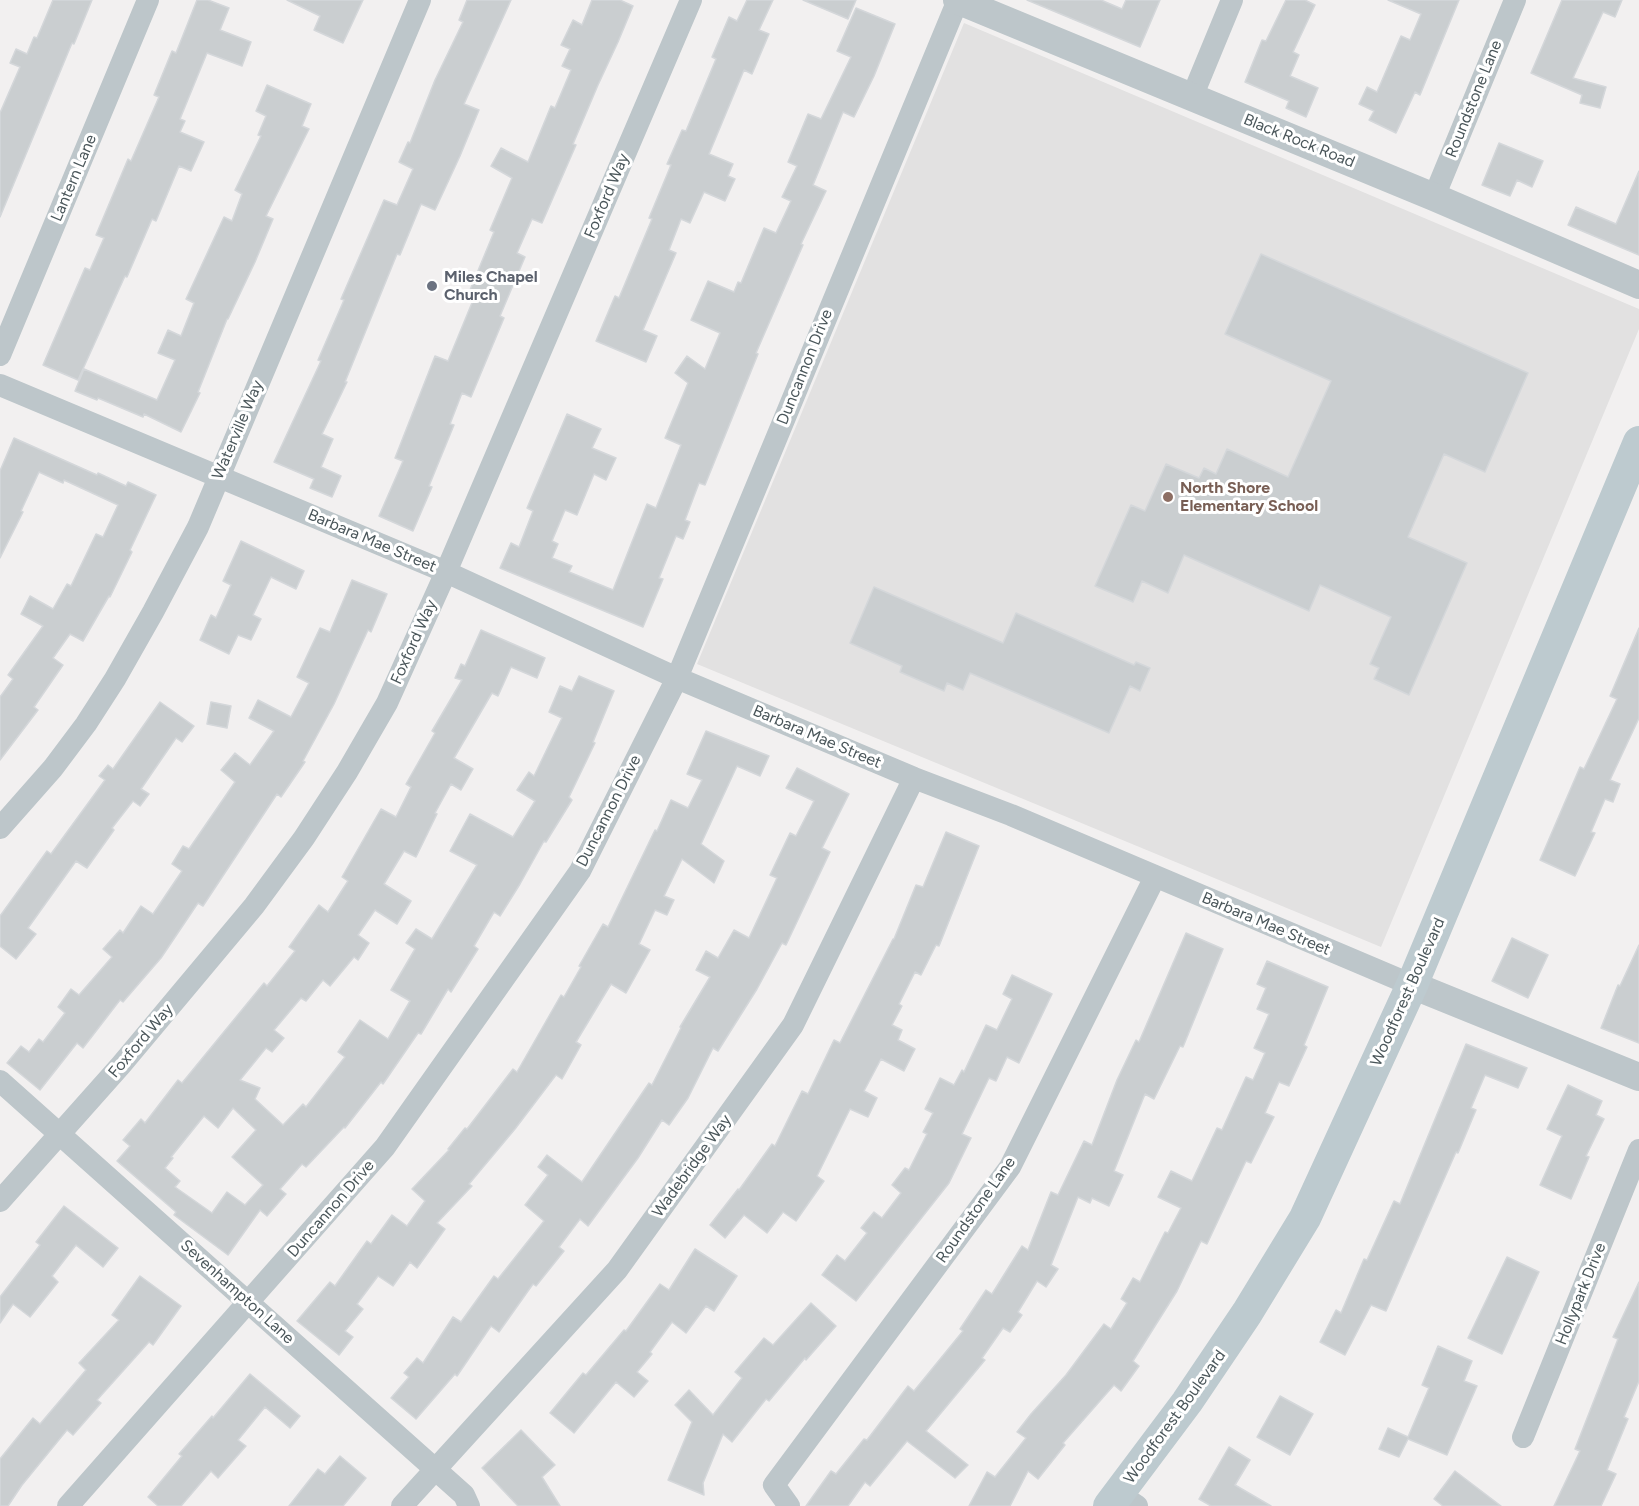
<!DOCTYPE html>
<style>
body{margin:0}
canvas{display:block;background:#f2f0f0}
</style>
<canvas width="1639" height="1506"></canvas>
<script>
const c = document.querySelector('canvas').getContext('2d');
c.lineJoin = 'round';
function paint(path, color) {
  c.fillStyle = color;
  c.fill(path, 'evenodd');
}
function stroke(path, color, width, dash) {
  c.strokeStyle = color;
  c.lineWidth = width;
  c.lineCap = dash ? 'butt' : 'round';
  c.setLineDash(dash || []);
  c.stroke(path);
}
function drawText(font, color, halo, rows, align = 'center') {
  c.font = font + ' Figtree,sans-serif';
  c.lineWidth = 6;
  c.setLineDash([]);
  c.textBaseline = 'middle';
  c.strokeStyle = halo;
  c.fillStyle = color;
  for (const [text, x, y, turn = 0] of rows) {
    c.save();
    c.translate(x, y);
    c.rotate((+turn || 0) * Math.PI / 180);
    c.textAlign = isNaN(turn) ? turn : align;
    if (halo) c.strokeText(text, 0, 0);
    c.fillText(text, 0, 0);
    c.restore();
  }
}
paint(new Path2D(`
 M964,23L1639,309V329L1381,947L697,664Z`), '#e2e1e1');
const building = new Path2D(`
 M53,0H92L74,44L72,43L0,217V113L20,67L10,63L16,49L27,54L34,37L37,38Z
 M197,0H208L229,8L220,30L251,42L242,66L207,53L180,119L185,121L180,132L204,142L191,171L179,166L156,221L152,219L127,277L125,276L78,380L43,365L85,268L90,270L104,238L96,235L128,159L131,161L159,97L154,95L172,51L176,53Z
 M287,0H363L343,43L314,30L320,16Z
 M467,0H511L464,104L479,110L460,156L435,210L421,204L400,255L397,254L345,382H347L322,434L333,439L321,467L341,476L332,497L310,488L314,479L274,462L321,361L318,360L344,300L341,299L384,200L397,205L413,169L399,162L408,142L410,143L435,80L463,22L459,20Z
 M592,0H620L633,6L618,42L598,85L573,144L576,145L542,223L532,219L517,253L525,257L500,316L504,318L471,397L462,393L450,424L454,425L429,486L432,487L413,531L379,516L403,461L395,458L435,356L448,361L476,293L470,290L494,232L490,230L512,178L491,166L501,148L528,162L551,106L555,108L571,70L562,66L570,49L561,45L573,20L582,25Z
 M747,0H773L759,30L769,34L752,74L744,70L709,154L733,164L728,176L735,179L725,201L704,192L690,223L681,219L669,250L676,253L643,330L657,336L646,362L596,341L615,296L619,298L652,219L649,218L671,165L667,164L682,130L686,131L716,59L712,57L729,17L737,21Z
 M803,0H856L848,19Z
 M1027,0H1101L1122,9L1126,0H1160L1140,47Z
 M1286,0H1305L1315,5L1293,52L1299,55L1290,76L1318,88L1306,117L1286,108L1289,101L1245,82L1262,40L1266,41Z
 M1388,0H1459L1420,95L1415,92L1396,133L1369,120L1374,111L1359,104L1367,87L1377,92L1401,36L1410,40L1421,14Z
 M1562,0H1622L1615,17L1603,12L1573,78L1606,87L1600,108L1580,103L1582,95L1531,73Z
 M856,8L895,24L874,76L854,117L843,112L813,185L826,191L801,244L803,245L756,353L758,354L705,485L699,483L685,520L690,522L683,539L676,536L659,578L663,579L643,627L500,568L511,543L519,547L533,511L527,508L567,414L601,429L592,448L616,458L606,480L594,474L577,515L565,510L552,541L558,544L552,558L572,566L569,572L613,590L647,504L656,508L681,445L665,438L688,383L675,373L687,356L705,369L720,333L691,320L708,281L734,292L738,282L741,283L764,228L776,233L791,201L782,197L797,166L788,162L808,114L821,119L851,57L837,51Z
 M267,85L311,104L302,126L309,129L266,216L273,219L255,262L228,319H227L198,392L200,393L181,432L144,414L143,417L98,398L97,400L75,391L84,369L157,400L175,360L158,353L168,330L181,336L194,303L186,299L224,217L232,221L242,194L235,190L261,136L258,135L266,116L256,111Z
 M1499,143L1543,161L1532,187L1517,180L1510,196L1482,185Z
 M1639,171V255L1568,225L1576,207L1616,224Z
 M1261,254L1528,373L1485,472L1444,454L1408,537L1467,563L1409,695L1374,679L1379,668L1370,664L1391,617L1320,585L1309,611L1184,555L1168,593L1142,581L1133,602L1095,586L1131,505L1145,511L1166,464L1199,478L1204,468L1216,474L1227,449L1288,477L1331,381L1225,334Z
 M14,438L97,475L98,473L126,486L128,482L156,495L130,550L132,552L110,597L109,596L83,641L70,634L53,658L63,665L34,707L38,710L0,760V697L13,679L8,675L43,626L21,614L30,596L53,609L67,584L71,586L96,534L103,537L118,505L64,480L63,483L39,472L21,511L23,512L0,558V471Z
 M241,541L304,571L296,589L271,577L253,615L261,619L251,640L238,635L229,654L200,640L211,615L216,618L231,585L223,581Z
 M352,580L387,594L371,632L368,630L334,704L303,761L305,762L281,797L277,794L203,906L198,903L161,958L123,1002L120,1000L83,1048L77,1043L40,1090L7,1063L21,1046L29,1052L39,1039L43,1042L65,1013L58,1007L71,989L79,995L112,957L103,949L120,930L123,933L141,906L153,914L182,871L172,864L183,846L189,849L235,782L221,770L235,753L250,765L274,731L249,718L258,700L291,717L309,683L297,677L320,628L330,632Z
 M874,587L1003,643L1016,613L1134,665L1136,662L1150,668L1140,691L1130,686L1109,733L970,673L963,690L947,683L944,691L900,672L902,666L850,643Z
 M1639,628V718L1610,780L1620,784L1613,802L1605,799L1591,832L1595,833L1575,876L1540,860L1580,767L1584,769L1617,699L1610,696Z
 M481,630L545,658L537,678L511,667L498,696L492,693L454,758L473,769L461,790L451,784L435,813L437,814L416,857L404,851L384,884L411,901L397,924L375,910L358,935L369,943L358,960L354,957L330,986L323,980L306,1001L301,998L274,1030L284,1038L272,1052L266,1048L240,1080L260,1088L255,1099L283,1125L303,1104L306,1107L345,1057L338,1052L360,1020L388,1039L410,1001L391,990L415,949L406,943L416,929L432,939L477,865L450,851L470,814L513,837L535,801L517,790L529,772L534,776L562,718L549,712L560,686L572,691L579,676L614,691L593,742L595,743L569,797L572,800L546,842L544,841L520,884L500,916L494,912L474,946L478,949L451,992L448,989L421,1034L418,1033L383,1084L381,1082L345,1128L344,1127L306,1167L302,1164L280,1189L286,1194L267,1216L260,1210L228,1255L174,1215L176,1212L117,1161L130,1146L123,1140L141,1119L145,1123L178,1080L182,1083L264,983L267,986L295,951L289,947L319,905L328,912L348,881L342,877L381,809L396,817L411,787L406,784L435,733L432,731L462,680L455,678L461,664L465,666ZM233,1108L256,1130L232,1157L263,1185L245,1205L227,1192L212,1213L175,1187L180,1181L165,1168L173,1158L171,1157L204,1116L218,1128Z
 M160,702L194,726L182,742L176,738L141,789L149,794L140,806L133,801L112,828L114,830L87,868L76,861L28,928L36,934L16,959L0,946V916L47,851L51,854L105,780L99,776L108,765L113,769Z
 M211,702L231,706L227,728L207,724Z
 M706,731L769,756L760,776L737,766L701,844L724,861L714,883L682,859L664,896L674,900L667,915L655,910L639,944L650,950L626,993L611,984L576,1042L581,1045L562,1079L556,1075L515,1129L469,1184L472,1186L437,1223L445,1229L417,1268L410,1262L393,1286L378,1276L357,1304L363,1309L345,1331L353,1337L339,1355L297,1321L330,1282L335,1286L367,1241L371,1244L392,1215L407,1226L425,1201L412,1189L449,1150L448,1149L465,1128L467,1129L513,1069L517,1072L561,995L564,997L581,967L579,966L603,924L608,927L655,830L657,831L671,800L688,808L702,780L687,774Z
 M797,768L849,794L822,848L830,852L786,945L782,943L757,989L718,1051L713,1048L688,1098L669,1125L662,1120L638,1158L588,1226L580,1219L559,1247L564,1251L536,1286L533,1284L499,1332L491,1326L457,1376L455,1374L416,1419L391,1398L409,1377L404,1373L417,1358L423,1363L453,1317L461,1322L494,1276L498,1279L544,1221L525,1205L548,1175L538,1167L547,1155L582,1182L649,1083L652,1085L681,1028L680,1027L710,977L696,970L706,951L718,958L734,930L749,938L777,878L770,875L790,833L796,836L814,801L786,788Z
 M946,832L979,846L939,946L936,945L921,975L915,972L899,1004L902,1006L892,1025L902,1030L898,1040L915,1049L904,1071L881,1059L864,1091L877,1098L868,1117L850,1109L817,1176L824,1181L796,1221L783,1212L767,1233L744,1215L725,1238L710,1225L738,1189L739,1190L772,1144L775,1146L802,1091L808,1094L834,1040L840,1043L893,939H894L916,885L923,887Z
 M1186,933L1223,949L1183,1047L1180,1046L1154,1099L1145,1094L1114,1171L1123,1175L1109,1206L1092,1198L1090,1203L1078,1197L1051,1265L1058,1269L1046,1287L1037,1281L1018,1312L1022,1315L1010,1332L1003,1328L982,1358L985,1360L926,1431L968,1465L955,1478L907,1441L870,1486L865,1482L848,1506H806L831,1471L836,1474L864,1439L867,1440L908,1386L914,1391L963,1331L960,1329L986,1290L992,1294L1022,1246L1028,1250L1051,1192L1058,1195L1084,1141L1092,1145L1117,1080L1136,1040L1139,1042Z
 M1512,938L1548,955L1528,998L1492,981Z
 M1639,945V1043L1601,1028L1618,985L1620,986Z
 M1267,961L1328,987L1304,1045L1307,1047L1289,1086L1279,1082L1265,1113L1274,1117L1251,1163L1246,1161L1207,1244L1201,1241L1177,1291L1133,1361L1139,1366L1121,1391L1114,1385L1063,1443L1065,1445L1038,1479L1028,1471L1010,1506H969L987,1472L995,1477L1026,1438L1017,1432L1031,1414L1066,1375L1104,1324L1111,1329L1127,1303L1121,1299L1133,1278L1140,1282L1165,1232L1168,1233L1181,1208L1158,1197L1171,1171L1192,1181L1217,1128L1222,1130L1246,1077L1253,1080L1265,1053L1254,1048L1269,1014L1257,1009L1266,988L1257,984Z
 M1012,975L1052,994L1019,1063L1007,1057L996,1081L989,1078L962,1134L971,1138L949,1183L856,1301L822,1275L837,1255L845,1261L867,1233L861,1228L874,1212L882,1218L901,1193L892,1185L905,1168L909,1170L927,1134L923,1132L933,1113L925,1109L940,1078L954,1085L962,1070L964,1072L986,1025L997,1030L1012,999L1003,994Z
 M1466,1044L1527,1068L1518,1088L1485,1075L1471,1108L1476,1110L1458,1153L1456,1152L1386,1311L1371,1305L1345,1355L1320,1342L1336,1310L1341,1313L1364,1259L1367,1260L1394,1201L1400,1204Z
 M1568,1085L1602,1101L1596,1115L1604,1119L1586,1156L1589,1157L1571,1199L1540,1185L1562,1136L1547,1129Z
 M64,1206L118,1248L103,1267L76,1245L52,1276L58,1282L30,1317L13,1304L0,1323V1297L40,1245L36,1242Z
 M695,1249L737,1276L714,1311L706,1306L686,1333L672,1322L650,1352L652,1354L637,1372L648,1381L634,1397L616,1382L574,1433L550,1413L583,1373L586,1375L624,1330L626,1331L660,1284L669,1290Z
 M1507,1257L1539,1272L1502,1354L1468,1338Z
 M140,1276L181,1306L153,1345L149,1342L97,1400L101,1403L73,1435L67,1430L22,1485L8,1506H0V1459L33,1418L40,1424L86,1370L79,1363L119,1320L112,1315Z
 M1639,1282V1381L1624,1417L1628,1419L1607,1470L1616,1474L1601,1506H1554L1580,1451L1575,1449L1618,1339L1613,1337Z
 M811,1303L836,1326L806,1360L805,1358L769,1401L766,1399L732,1442L723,1434L703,1483L704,1495L668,1480L692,1422L675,1405L689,1390L713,1415L742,1378L735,1372L764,1338L773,1345Z
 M1438,1346L1472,1361L1464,1381L1477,1386L1447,1455L1408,1439L1399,1457L1379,1449L1388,1428L1408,1437L1429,1388L1422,1385Z
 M250,1374L300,1416L290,1428L265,1407L238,1440L246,1446L218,1478L211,1471L181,1506H158L148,1497L182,1456L179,1454L212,1416L213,1418Z
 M1280,1396L1313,1414L1290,1455L1257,1437Z
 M521,1430L555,1465L542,1477L560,1506H518L482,1468Z
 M1229,1447L1250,1460L1235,1485L1271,1506H1211L1199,1499Z
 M340,1456L366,1478L343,1506H289L318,1469L325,1474Z
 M1455,1471L1501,1506H1443L1434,1499Z`);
paint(building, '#caced0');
stroke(building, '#d4d7da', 1.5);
stroke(new Path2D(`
 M1192,97L1232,0
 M1434,197L1515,0
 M0,355L148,0
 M0,385L446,572L677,678L914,778L1011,815L1412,985
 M0,828L53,768L86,724L115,679L153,612L198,527L420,0
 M0,1081L464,1495L469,1506
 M0,1201L121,1065L254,906L304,838L347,772L387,703L446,572L691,0
 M1523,1437L1639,1150
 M1119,1494L1137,1506
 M68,1506L385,1147L580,871L677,678L958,0
 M402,1506L617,1270L793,1025L914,778
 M789,1506L774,1485L1010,1167L1155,877`), '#bdc6ca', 22);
stroke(new Path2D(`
 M957,0L1434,197L1639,285
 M1412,985L1639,1077`), '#bdc6ca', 28);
stroke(new Path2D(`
 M1109,1506L1187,1402L1247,1313L1305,1218L1412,985L1639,442`), '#bdcacf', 32);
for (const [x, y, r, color] of [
 [432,286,6,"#6b7280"],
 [1168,497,6,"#8d6e63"]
]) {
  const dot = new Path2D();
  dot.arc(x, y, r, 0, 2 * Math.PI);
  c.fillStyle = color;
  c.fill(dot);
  stroke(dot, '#fff', 2);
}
drawText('16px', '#4a565a', '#fff', [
 ["Roundstone Lane",1474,99,-68],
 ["Black Rock Road",1299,141,22],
 ["Lantern Lane",74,178,-67],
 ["Foxford Way",607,196,-67],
 ["Duncannon Drive",805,367,-68],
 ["Waterville Way",238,430,-67],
 ["Barbara Mae Street",372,541,23],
 ["Foxford Way",414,642,-66],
 ["Barbara Mae Street",817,737,23],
 ["Duncannon Drive",609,811,-63],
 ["Barbara Mae Street",1266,924,23],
 ["Woodforest Boulevard",1408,992,-66],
 ["Foxford Way",141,1041,-50],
 ["Wadebridge Way",692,1166,-54],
 ["Duncannon Drive",331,1209,-49],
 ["Roundstone Lane",976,1210,-55],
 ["Sevenhampton Lane",237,1292,42],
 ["Hollypark Drive",1581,1294,-68],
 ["Woodforest Boulevard",1175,1417,-54]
]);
drawText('bold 16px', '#5b616d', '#fff', [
 ["Miles Chapel",444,277],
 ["Church",444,295]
], 'left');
drawText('bold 16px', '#785e54', '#fff', [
 ["North Shore",1180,488],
 ["Elementary School",1180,506]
], 'left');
</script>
